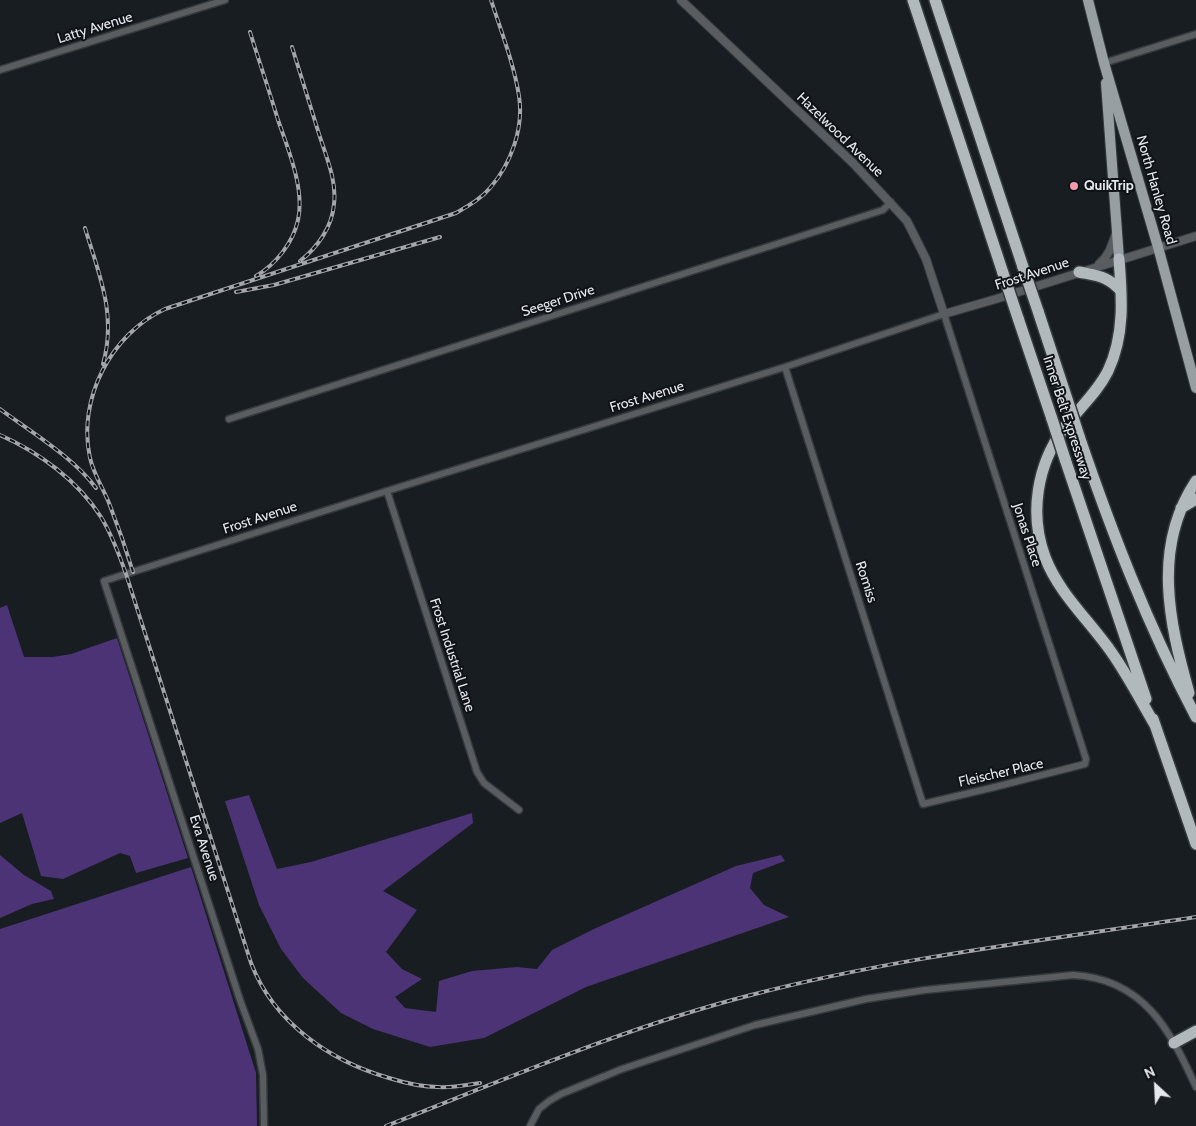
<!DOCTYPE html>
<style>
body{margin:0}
#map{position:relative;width:1196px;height:1126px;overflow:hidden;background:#181d21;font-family:Cabin,sans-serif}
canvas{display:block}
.north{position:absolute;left:1131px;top:1061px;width:50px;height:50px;-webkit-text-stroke:4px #0f1318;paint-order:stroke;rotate:335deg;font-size:14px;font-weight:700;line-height:20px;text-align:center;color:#e6e9ec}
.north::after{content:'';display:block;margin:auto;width:18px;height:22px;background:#e6e9ec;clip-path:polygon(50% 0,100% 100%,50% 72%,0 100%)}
</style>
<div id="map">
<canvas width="1196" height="1126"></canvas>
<div class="north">N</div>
</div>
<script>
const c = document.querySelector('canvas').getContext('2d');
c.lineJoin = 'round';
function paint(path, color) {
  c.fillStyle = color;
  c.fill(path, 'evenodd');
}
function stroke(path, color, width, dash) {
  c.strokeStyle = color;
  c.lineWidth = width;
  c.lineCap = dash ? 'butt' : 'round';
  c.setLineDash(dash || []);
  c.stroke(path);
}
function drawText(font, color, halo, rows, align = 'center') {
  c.font = font + ' Cabin,sans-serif';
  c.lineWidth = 4;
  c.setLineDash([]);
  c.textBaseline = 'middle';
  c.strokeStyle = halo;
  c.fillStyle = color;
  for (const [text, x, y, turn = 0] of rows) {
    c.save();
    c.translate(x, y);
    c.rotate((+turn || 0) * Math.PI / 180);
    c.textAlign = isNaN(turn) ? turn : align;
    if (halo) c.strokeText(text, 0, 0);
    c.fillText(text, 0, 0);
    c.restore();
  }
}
paint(new Path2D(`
 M7,605L24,657H53L71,654L117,638L188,858L136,873L130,856L120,853L63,879L41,876L22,813L0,823V608Z
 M249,795L277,869L311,862L472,813L473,823L383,891L417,910L386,952L402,969L422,979L395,997L405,1008L436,1012L439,981L472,971L517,967L537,969L552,950L596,928L736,866L781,855L785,861L753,873L750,888L764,905L789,917L586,987L484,1038L430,1047L373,1029L341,1013L303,978L281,949L259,905L225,801Z
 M0,855L24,875L51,891L54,899L32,904L0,918Z
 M191,867L256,1073L257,1126H0V929Z`), '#4b3376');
const minor = new Path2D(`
 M1104,63L1196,34
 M0,70L225,0
 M229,419L883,210L891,202
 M387,491L477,772L484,783L519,810
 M264,1126L263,1075L258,1049L240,1000L104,581L387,491L785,367L944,314L1086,759L1085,764L995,787L923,804L785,367
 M530,1126L539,1109L549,1101L561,1094L622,1069L755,1025L866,999L925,990L1073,975C1144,979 1170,1030 1196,1087`);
const tertiary = new Path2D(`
 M681,0L853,163L907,221L926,259L944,314L996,299L1196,236
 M1099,264C1109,256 1112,245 1116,233`);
const primary = new Path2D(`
 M1088,0L1104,63L1158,247L1196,388
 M1106,83L1119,259`);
const motorway = new Path2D(`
 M913,0L1003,273
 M935,0L1023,267
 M1119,259C1122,297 1125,335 1108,371C1097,393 1079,408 1064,428C1037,465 1029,514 1045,557C1059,594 1090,621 1112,653C1128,676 1141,701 1155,725
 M1079,272C1098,276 1108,276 1121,291
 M1038,311L1067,399
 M1018,318L1052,419
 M1079,436C1112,533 1148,626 1196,717
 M1065,459L1146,699
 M1181,508L1196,499
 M1189,693C1169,622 1152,547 1196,481
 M1153,719L1196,844
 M1174,1043L1196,1031`);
stroke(minor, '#353a3d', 9);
stroke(tertiary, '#353a3d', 10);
stroke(primary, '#353a3d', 12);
stroke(motorway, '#353a3d', 14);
stroke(minor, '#5a5d5f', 6);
stroke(tertiary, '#5a5d5f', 8);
stroke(primary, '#989fa2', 10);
stroke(motorway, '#b1b9bd', 11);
const rail = new Path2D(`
 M250,32C259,61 269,90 278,120C288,149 305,189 298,220C293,243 276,264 256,276
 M292,47C301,76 310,105 319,134C326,156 337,181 334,204C332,227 318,247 300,261
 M85,228C99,275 117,314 103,364
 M236,292L274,285L440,237
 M0,409C31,432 73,457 96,488
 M0,435C39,452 78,481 101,517C112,535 119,554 126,574L251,963C274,1023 330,1061 389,1078C405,1083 422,1087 438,1087C452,1088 466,1085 480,1083
 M133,572C126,549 118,526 109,503C103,488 94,475 90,458C77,399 111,334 165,309L456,213C468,206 481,199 490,188C511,164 524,128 519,96C514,64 501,31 491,0
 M386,1126C506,1079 626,1027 751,995C897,957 1048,940 1196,917`);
stroke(rail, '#a3a6aa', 4);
stroke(rail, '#0f1318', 2, [5.5]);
const motorwayBridge = new Path2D(`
 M1023,267L1038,311
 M1003,273L1018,318
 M1067,399L1079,436
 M1052,419L1065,459`);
stroke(motorwayBridge, '#353a3d', 14, []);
stroke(motorwayBridge, '#b1b9bd', 11);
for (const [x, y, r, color] of [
 [1074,186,5,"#f39aac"]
]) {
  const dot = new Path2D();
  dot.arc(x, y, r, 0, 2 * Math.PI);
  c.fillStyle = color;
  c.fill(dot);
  stroke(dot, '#0f1318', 2);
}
drawText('14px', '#e6e9ec', '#0f1318', [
 ["Latty Avenue",95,28,-17],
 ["Hazelwood Avenue",840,135,44],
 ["North Hanley Road",1156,190,74],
 ["Frost Avenue",1032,274,-18],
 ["Seeger Drive",558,301,-18],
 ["Frost Avenue",647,397,-17],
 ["Inner Belt Expressway",1067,418,72],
 ["Frost Avenue",260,518,-18],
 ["Jonas Place",1027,535,72],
 ["Romiss",866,582,72],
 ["Frost Industrial Lane",452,655,72],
 ["Fleischer Place",1001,773,-13],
 ["Eva Avenue",204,848,72]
]);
drawText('bold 14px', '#e6e9ec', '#0f1318', [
 ["QuikTrip",1084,186]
], 'left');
</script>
